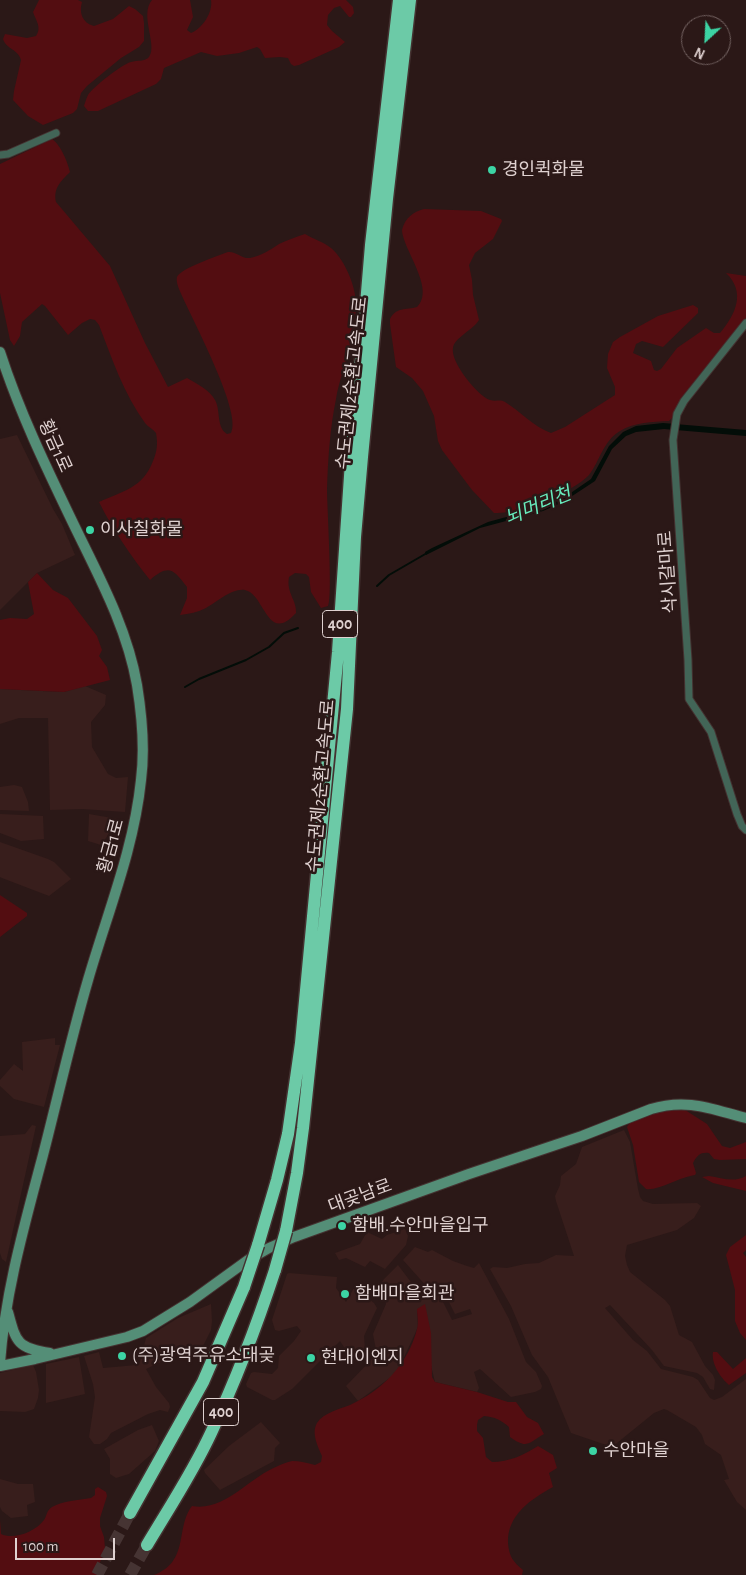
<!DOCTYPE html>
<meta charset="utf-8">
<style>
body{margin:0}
#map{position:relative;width:746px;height:1575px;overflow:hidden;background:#2b1817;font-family:"Alegreya Sans",sans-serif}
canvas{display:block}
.north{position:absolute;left:681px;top:15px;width:50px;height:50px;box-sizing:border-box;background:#2b1817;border:1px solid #736261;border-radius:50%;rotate:205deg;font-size:14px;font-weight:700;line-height:20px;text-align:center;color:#dfd1d0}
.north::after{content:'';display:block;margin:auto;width:18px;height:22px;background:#3cd4a4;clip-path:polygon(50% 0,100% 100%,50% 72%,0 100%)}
.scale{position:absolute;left:15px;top:1538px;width:100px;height:22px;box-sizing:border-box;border:2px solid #dfd1d0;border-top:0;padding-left:6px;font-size:15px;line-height:18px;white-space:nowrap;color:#dfd1d0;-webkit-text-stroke:4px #2b1817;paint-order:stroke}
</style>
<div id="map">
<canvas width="746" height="1575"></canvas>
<div class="north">N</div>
<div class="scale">100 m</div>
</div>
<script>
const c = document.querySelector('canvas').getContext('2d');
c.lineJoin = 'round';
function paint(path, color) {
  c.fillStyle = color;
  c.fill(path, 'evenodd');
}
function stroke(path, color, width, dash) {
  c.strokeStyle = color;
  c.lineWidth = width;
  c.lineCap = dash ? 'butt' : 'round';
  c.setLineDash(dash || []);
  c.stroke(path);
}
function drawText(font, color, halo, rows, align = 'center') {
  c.font = font + ' "Alegreya Sans","Noto Sans KR",sans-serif';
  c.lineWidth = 5;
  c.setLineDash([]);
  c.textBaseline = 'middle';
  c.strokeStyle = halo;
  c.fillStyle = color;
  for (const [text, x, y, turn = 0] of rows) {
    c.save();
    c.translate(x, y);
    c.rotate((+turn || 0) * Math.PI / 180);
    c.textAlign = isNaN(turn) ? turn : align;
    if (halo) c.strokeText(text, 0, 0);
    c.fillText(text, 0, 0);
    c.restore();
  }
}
paint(new Path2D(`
 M17,435L53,509L62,524L75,555L37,573L0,610V439Z
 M85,686L106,695L105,705L91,722L92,747L108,774L116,778L128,777L125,812L83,809L50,810L48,718H19L0,724V689L64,692Z
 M14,785L22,787L28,802L29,811L0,810V787Z
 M0,814L43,816L44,839L21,841L0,833Z
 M89,814L118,819V821L101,845L88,841Z
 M0,842L48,859L54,862L71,879L49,896L2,878L0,877Z
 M55,1038V1045H60L44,1107L14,1099L0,1086V1080L14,1064L23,1071L22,1042Z
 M32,1125L36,1126L6,1262L2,1259L0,1253V1136L25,1134Z
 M624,1130L630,1142L638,1189L640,1197L643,1201L653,1204L697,1203L701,1206L694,1218L677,1230L627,1245L625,1256L627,1265L630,1272L665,1300L670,1306L679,1335L692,1342L705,1366L713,1375L715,1380L714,1390L710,1389L703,1377L697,1373L664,1366L652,1350L610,1305L605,1308L633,1340L647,1351L661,1369L693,1377L698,1380L710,1398L714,1400L722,1397L746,1379V1510L737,1502L724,1480L729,1479L721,1455L705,1444L702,1435L696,1427L667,1410L664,1409L654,1413L612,1447L571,1433L548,1377L532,1355L511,1306L490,1269L493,1267L507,1268L525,1264L539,1263L556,1255L574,1256L556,1201L555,1196L560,1185L561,1176L576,1164L582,1147Z
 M405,1229L408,1236L406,1245L385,1269L370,1261L365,1267L346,1258L339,1260L335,1253L360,1244L367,1232L382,1239L387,1235Z
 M415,1247L428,1252L432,1250L453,1261L467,1266L474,1268L479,1263L509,1319L526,1362L536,1372L542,1386L541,1389L535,1392L511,1397L480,1369L474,1372L479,1388L477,1392L435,1382L417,1309L418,1327L400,1366L394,1375L358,1401L346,1386L374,1357L376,1350L373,1334L386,1304L385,1300L375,1293L384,1279L398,1265L423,1298L440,1296L452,1320L472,1314L470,1309L455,1314L442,1288H428L403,1260Z
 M289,1273L337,1277L336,1288L346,1302L354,1288L374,1303L377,1308L364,1336L365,1350L363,1355L353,1361L340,1341L292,1389L275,1400H272L247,1387L246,1384L251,1373L254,1372L272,1374L278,1368L279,1356L294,1341L301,1331L297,1326L279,1331L275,1330L272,1320L287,1274Z
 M211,1304L212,1321L211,1330L203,1346L193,1347L146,1369L156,1387L169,1403L170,1407L168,1412L160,1410L148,1414L111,1433L107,1439L100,1444H94L89,1437L95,1397L93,1384L84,1356L99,1352L103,1368L137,1365L140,1362L146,1338L178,1318Z
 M79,1357L85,1394L46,1403V1364Z
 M33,1365L36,1372L39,1390L38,1398L34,1409L25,1412L0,1411V1373Z
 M261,1422L280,1443L275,1448L274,1461L220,1490L205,1473L204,1470L229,1446Z
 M152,1425L159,1441L155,1451L129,1474L116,1478L110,1474V1459L104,1449L138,1430Z
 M0,1479L18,1484H33L35,1502L27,1505L28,1516L11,1518L2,1511L0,1507Z`), '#381e1c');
paint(new Path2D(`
 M39,0H78L82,2C79,12 82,23 94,26L113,19L129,6L135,9L143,16L144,23V41L139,47L121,58L87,86L81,93L77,109L73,113L43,125L28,116L13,100L14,91L21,60C18,49 6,49 3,39L5,34L27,38L36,36C42,27 36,21 33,12Z
 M152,0H190L193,17L187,30L191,33C203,28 213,12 211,0H346L353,7L354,13L351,17H349L340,6L334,8L328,15L327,25L332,31L345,42L339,47L299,65L294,66L291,64L288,58L280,57L265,58L260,49L257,47L239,53L217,56L201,52L164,68L161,79L156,84L98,111H88L84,106C85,103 86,99 88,95C92,88 122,64 131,62C137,60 145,62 149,57C158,45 139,15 152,0Z
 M52,139C61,145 68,163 70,172C61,181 53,188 56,202L110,266L145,343L168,387L187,378C197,384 210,390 215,400C221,411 216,427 227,434L231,433C243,412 189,314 179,289C178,286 176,281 177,277C181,268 218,256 228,252C236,251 242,259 250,258C261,256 270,250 279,244C287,240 296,237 305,234C313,239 324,242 331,248C343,258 353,280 355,295C361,330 342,365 336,399C330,428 328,459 327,489C327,507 333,599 328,606L321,608L311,592L309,577L306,574L295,573L289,577C286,593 297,600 296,613C267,645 265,594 245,590C232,588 217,602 206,608C198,612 189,614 180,615L187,598V587C173,569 169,564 150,580C131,556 113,530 99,502C123,491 143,488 153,461C157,451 158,444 156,433C153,429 148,427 145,423C124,394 112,359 99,325L95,320L90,319L82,323L68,335L45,306L42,304L22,322L20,336L14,346L10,340L0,293V164Z
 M424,209L481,211L501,219L502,221L493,239L475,253L469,265L472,280L473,295L479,320C473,330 454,338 453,348C450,362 478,396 490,400C496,402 500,399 505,402C520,411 534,427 551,433L565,427L615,395V387L607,368L608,354L613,342L620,337L658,316L693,305L698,308V313L663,347L642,341L636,344L633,353L651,361L654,370L657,371L661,369L677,348L706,328L714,333H720C736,314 746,292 726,273L746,276V318L681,398L672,418L669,421C652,422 635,422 620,431C603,441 600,461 589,475C574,492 516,515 494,513L472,490L442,450L438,441L434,416L423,391L412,378L396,367L390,324V319C396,307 406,310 417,307C436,289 403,250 402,230C405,218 413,212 424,209Z
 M37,573L53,590L68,598L97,636L102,650L99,656L107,667L110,680L64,692L0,689V620L10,618L27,619L34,614L28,582Z
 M0,895L27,913V916L0,937Z
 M682,1108L707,1124L722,1146L730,1148L746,1142V1159L720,1160L714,1159L709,1153C701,1152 697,1155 693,1163L696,1173L695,1175C680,1177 658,1191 646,1189L639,1182L633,1145L627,1127L631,1121L656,1112Z
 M709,1176C722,1178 734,1183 746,1176V1191L713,1183L702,1177Z
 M746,1235V1250L743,1253L746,1257V1340L740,1333L735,1321V1290L726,1255L730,1247Z
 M425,1304L431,1333L432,1377L435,1382L477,1392L508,1402H516L527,1417L538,1423L544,1434C527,1444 527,1449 510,1437L509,1427C501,1420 495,1417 484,1416L478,1420L477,1425V1431L483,1438L486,1457L492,1462C509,1462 524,1455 538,1446L553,1455L557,1468L549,1473L553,1487C531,1499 507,1515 508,1543C509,1556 513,1562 523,1570L522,1575H154C190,1561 175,1528 192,1506C225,1512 249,1477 278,1466C282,1464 287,1462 292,1461C300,1461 307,1463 315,1465L321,1462L322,1456C318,1447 311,1433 317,1423C323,1413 340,1409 350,1405C383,1390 408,1364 417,1329C419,1323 417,1315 417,1309Z
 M713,1352H717L733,1369L746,1358V1373L729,1385C721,1378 711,1364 713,1352Z
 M98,1487L106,1492L107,1496L100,1518V1526L104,1537L105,1548L96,1574L99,1575H0V1520L1,1534C14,1540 35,1532 44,1520C47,1516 46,1511 52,1507C63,1501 78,1500 91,1498L95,1495V1489Z`), '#530d11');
paint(new Path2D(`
 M663,423L746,430V436L664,429L636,432L626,436L612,449L595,481L563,502L543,511L480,528L426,555L425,552L432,548L488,522L543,507L562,499L591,479L609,446L623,432L636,426Z`), '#030d08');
stroke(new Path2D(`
 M377,586L389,575L427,553
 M185,687L199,679L246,660L269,647L284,633L298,628`), '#030d08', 2);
stroke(new Path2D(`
 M97,1575L130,1513
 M130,1575L147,1545`), '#463433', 12, [12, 6]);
const street = new Path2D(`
 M0,155L8,154L56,133
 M746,323L684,401L677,414L673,440L688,660L689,699L711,732L737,814L742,826L746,830`);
const secondary = new Path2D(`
 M0,352C19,411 46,467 73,523C98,575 127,627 137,685C142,716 145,749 141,780C134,849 107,914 88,980C71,1038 58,1097 43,1155C25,1223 5,1292 0,1363
 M8,1312C16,1342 17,1348 50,1353
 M0,1366L35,1359L127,1337L143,1331L190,1302L248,1260L269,1248L294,1237L469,1174L582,1136L651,1109C687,1098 711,1109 746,1118`);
const highway = new Path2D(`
 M286,1231L297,1173L303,1128L347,709L355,537L362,457L387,199L410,0
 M258,1245L277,1180L288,1134L301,1043L338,652L352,447L363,340L371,245L399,0
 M130,1513L203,1382L244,1287
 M147,1545C169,1508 193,1472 211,1433C236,1380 257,1325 275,1270`);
stroke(street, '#443231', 9);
stroke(secondary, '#443231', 12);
stroke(highway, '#443231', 15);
stroke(street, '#426557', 7);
stroke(secondary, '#548e77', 10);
stroke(highway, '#6ccaa7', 12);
const highwayBridge = new Path2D(`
 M275,1270L286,1231
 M244,1287L258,1245`);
stroke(highwayBridge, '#443231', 15, []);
stroke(highwayBridge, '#6ccaa7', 12);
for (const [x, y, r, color] of [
 [492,170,5,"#3cd4a4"],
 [90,530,5,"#3cd4a4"],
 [342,1226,5,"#3cd4a4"],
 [345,1294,5,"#3cd4a4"],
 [122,1356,5,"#3cd4a4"],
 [311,1358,5,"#3cd4a4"],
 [593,1451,5,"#3cd4a4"]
]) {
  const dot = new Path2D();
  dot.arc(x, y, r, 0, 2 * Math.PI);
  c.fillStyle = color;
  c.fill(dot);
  stroke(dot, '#2b1817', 2);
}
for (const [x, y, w] of [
 [340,624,35],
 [221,1412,35]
]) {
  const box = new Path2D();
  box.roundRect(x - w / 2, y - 13.5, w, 27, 4);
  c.fillStyle = '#2b1817';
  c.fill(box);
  stroke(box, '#dfd1d0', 1);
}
drawText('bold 16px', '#dfd1d0', null, [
 ["400",340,624],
 ["400",221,1412]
]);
drawText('18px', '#dfd1d0', '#2b1817', [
 ["경인퀵화물",502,170],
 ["이사칠화물",100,530],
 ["함배.수안마을입구",352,1226],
 ["함배마을회관",355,1294],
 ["(주)광역주유소대곶",132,1356],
 ["현대이엔지",321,1358],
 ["수안마을",603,1451]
], 'left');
drawText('18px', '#dfd1d0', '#2b1817', [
 ["수도권제2순환고속도로",352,383,-84],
 ["황금1로",55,446,66],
 ["삭시갈마로",668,572,-94],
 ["수도권제2순환고속도로",321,786,-85],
 ["황금1로",111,846,-75],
 ["대곶남로",360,1196,-20]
]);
drawText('italic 19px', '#67ebbc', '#2b1817', [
 ["뇌머리천",538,506,-22]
]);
</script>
